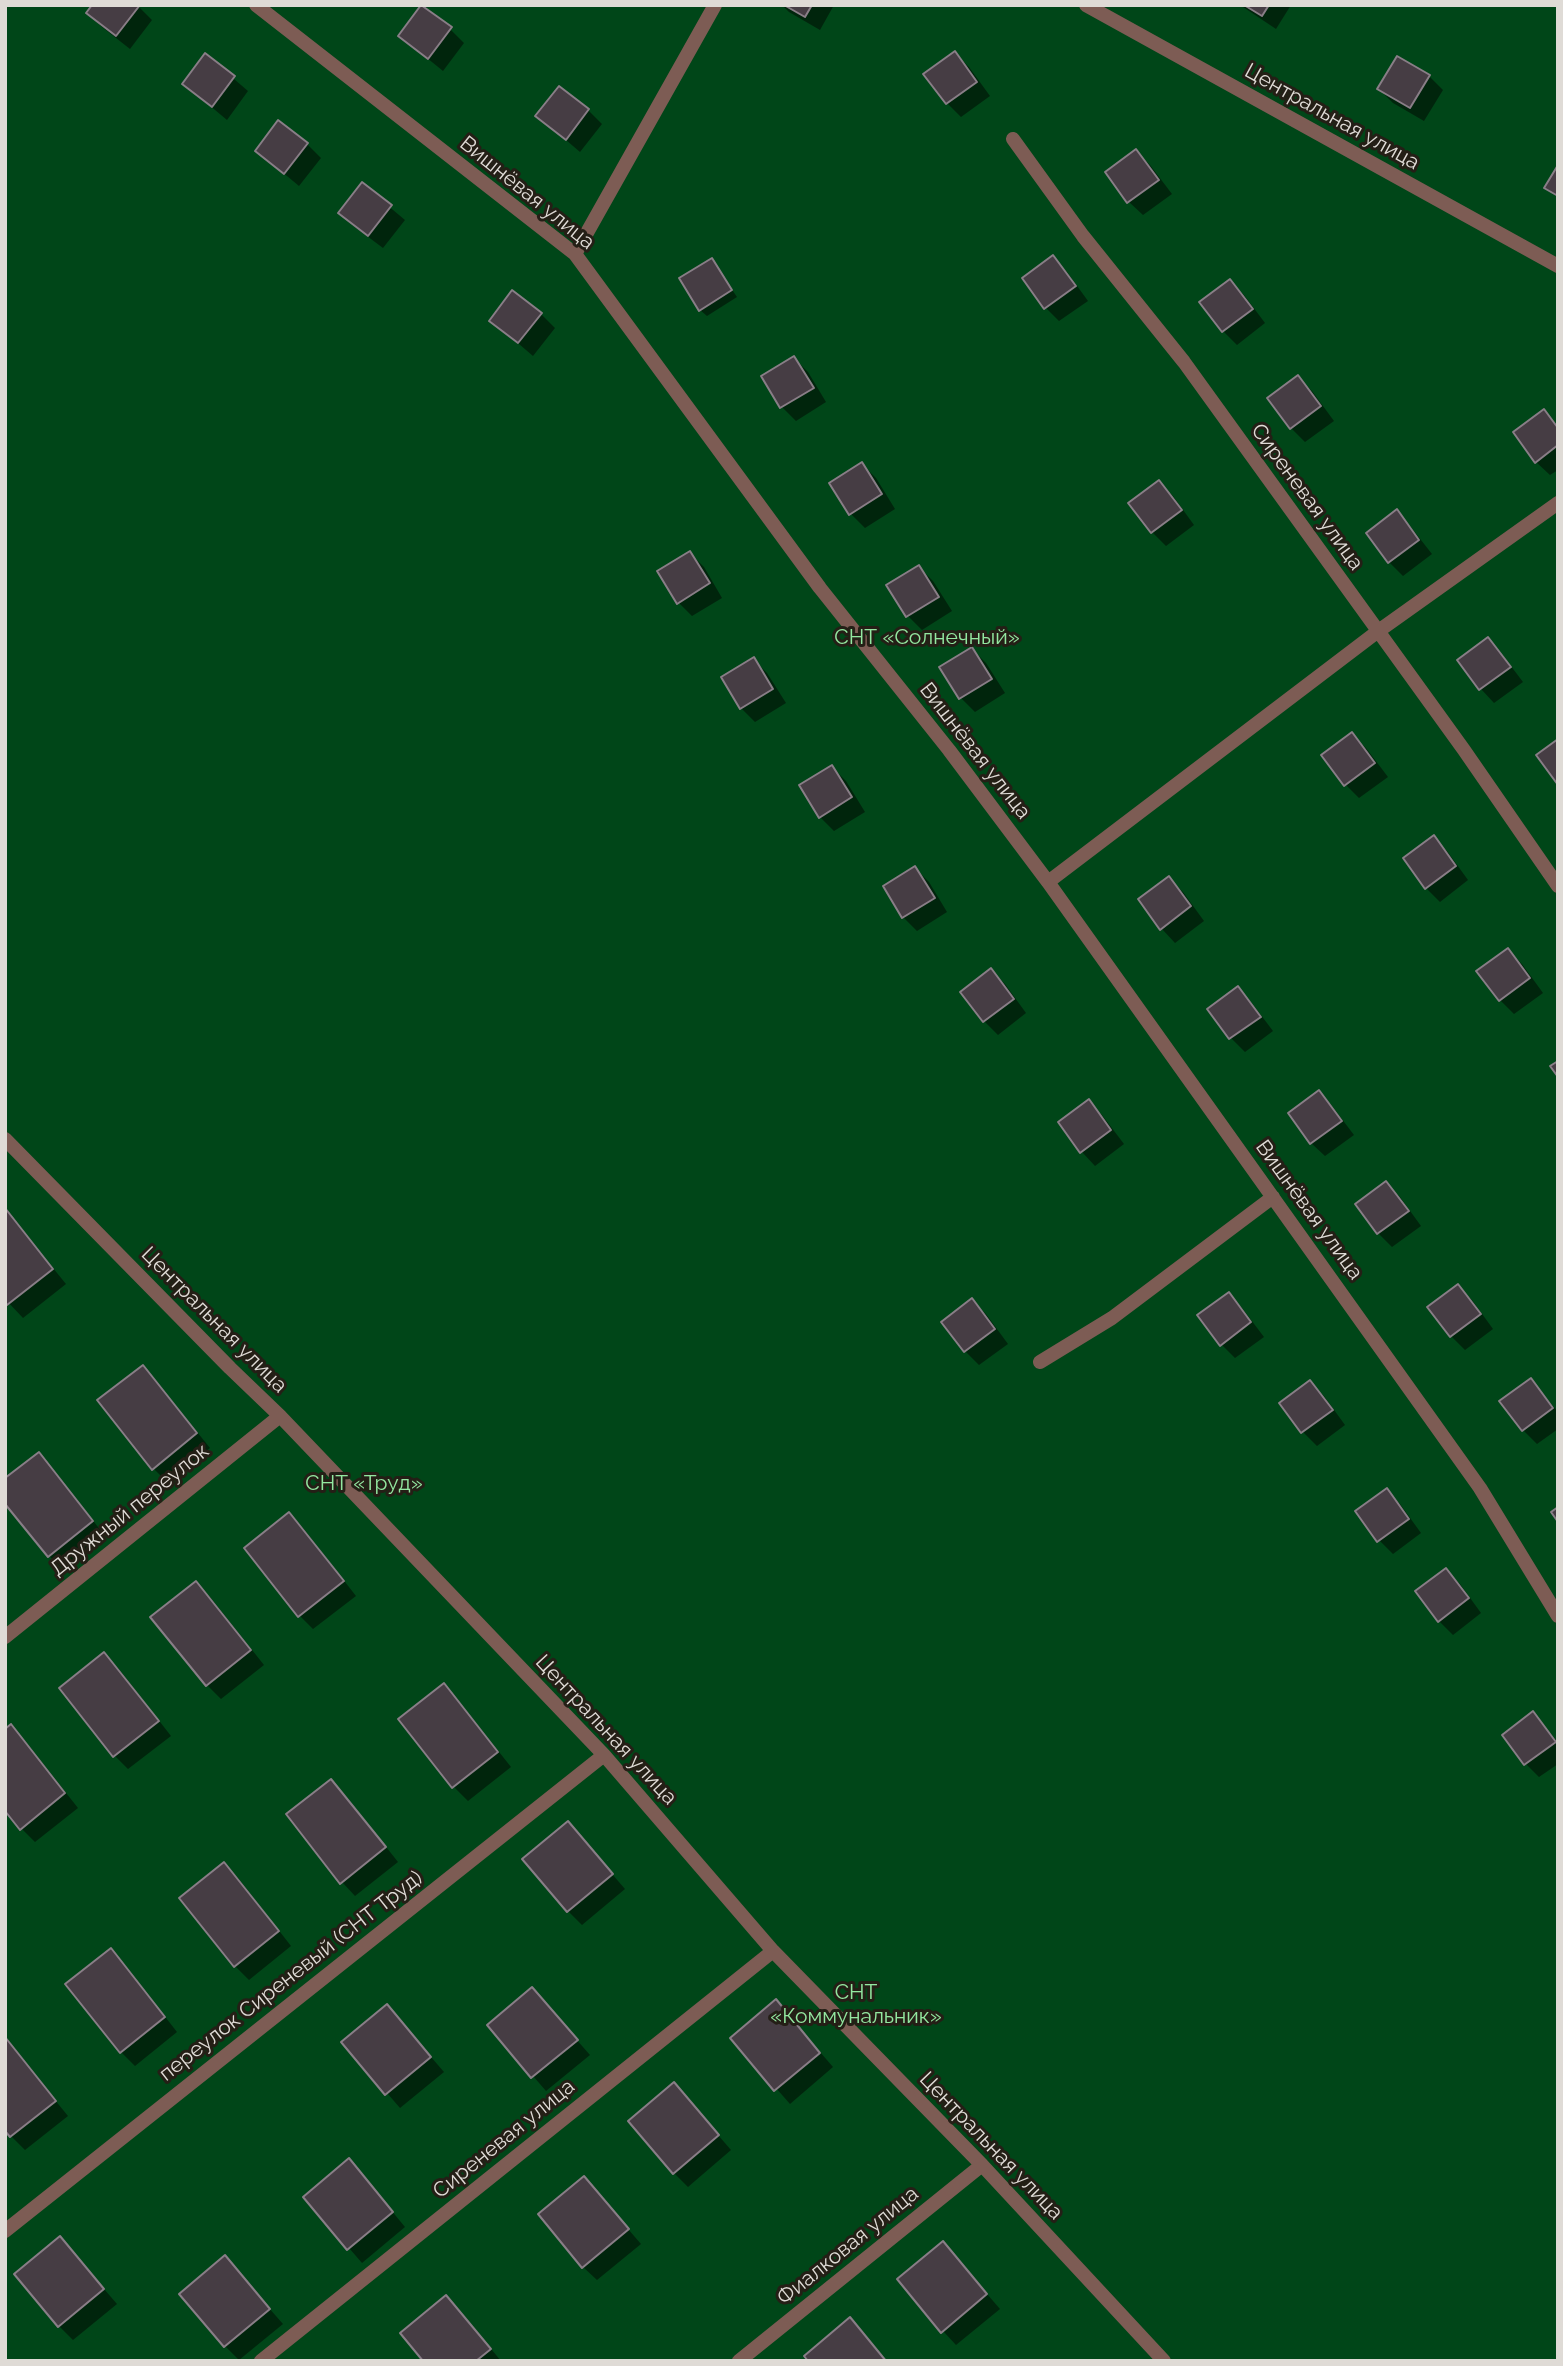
<!DOCTYPE html>
<meta charset="utf-8">
<style>
body{margin:0}
#map{position:relative;width:1563px;height:2366px;overflow:hidden;background:#241f16;font-family:Raleway,sans-serif}
canvas{display:block}
.frame{position:absolute;inset:0;border:7px solid #dfdbd6;pointer-events:none}
</style>
<div id="map">
<canvas width="1563" height="2366"></canvas>
<div class="frame"></div>
</div>
<script>
const c = document.querySelector('canvas').getContext('2d');
c.lineJoin = 'round';
function paint(path, color) {
  c.fillStyle = color;
  c.fill(path, 'evenodd');
}
function stroke(path, color, width, dash) {
  c.strokeStyle = color;
  c.lineWidth = width;
  c.lineCap = dash ? 'butt' : 'round';
  c.setLineDash(dash || []);
  c.stroke(path);
}
function drawText(font, color, halo, rows, align = 'center') {
  c.font = font + ' Raleway,sans-serif';
  c.lineWidth = 6;
  c.setLineDash([]);
  c.textBaseline = 'middle';
  c.strokeStyle = halo;
  c.fillStyle = color;
  for (const [text, x, y, turn = 0] of rows) {
    c.save();
    c.translate(x, y);
    c.rotate((+turn || 0) * Math.PI / 180);
    c.textAlign = isNaN(turn) ? turn : align;
    if (halo) c.strokeText(text, 0, 0);
    c.fillText(text, 0, 0);
    c.restore();
  }
}
paint(new Path2D(`
 M5,5H1558V2361H5Z`), '#004618');
paint(new Path2D(`
 M137,5L152,20L130,49L102,27L88,13Z
 M782,5H834L820,30L789,12Z
 M1240,5H1291L1276,29Z
 M450,29L464,43L443,71L400,36Z
 M955,53L969,67L990,96L961,117L947,103L926,75Z
 M206,55L248,91L227,120L184,84Z
 M1429,76L1443,90L1424,121L1393,103L1379,89Z
 M588,110L602,124L580,152L538,116Z
 M278,123L307,144L321,158L299,186L257,151Z
 M1136,151L1150,165L1172,194L1143,215L1129,202Z
 M362,184L405,220L383,248L355,227L341,213Z
 M1053,258L1067,272L1088,301L1059,321L1046,308Z
 M712,260L737,297L707,316L700,310Z
 M1230,281L1244,295L1265,323L1237,345L1223,331Z
 M512,292L541,314L555,328L533,356L491,320Z
 M794,358L808,372L826,402L796,421L782,407L763,377Z
 M1298,377L1312,391L1334,421L1305,442L1291,428Z
 M1543,411L1558,426V470L1550,475L1536,462Z
 M862,464L876,478L895,509L865,528L851,514Z
 M1159,482L1173,496L1194,525L1166,546L1152,532L1130,503Z
 M1396,512L1410,526L1432,554L1403,576L1389,562L1368,533Z
 M690,553L704,567L722,598L692,616L678,602Z
 M919,567L933,581L952,611L922,630L908,616L889,586Z
 M1488,639L1501,653L1523,682L1494,703L1481,689L1459,660Z
 M972,649L986,663L1005,693L975,712L961,698L942,668Z
 M753,659L767,673L786,703L755,722L741,708Z
 M1352,735L1366,748L1388,777L1359,798L1345,784Z
 M832,767L846,781L865,812L834,831L820,817Z
 M1433,837L1447,851L1468,880L1440,902L1426,888Z
 M915,868L929,882L947,912L917,931L903,917Z
 M1169,878L1183,892L1204,921L1175,943L1162,929Z
 M1508,950L1522,964L1543,993L1514,1014L1500,1000Z
 M991,971L1005,984L1026,1013L998,1035L984,1021Z
 M1238,988L1251,1002L1273,1031L1245,1052L1231,1038L1209,1010Z
 M1319,1092L1332,1106L1354,1135L1325,1156L1311,1143Z
 M1089,1102L1102,1115L1124,1144L1095,1166L1082,1152Z
 M1386,1183L1400,1197L1421,1226L1392,1247L1378,1233Z
 M5,1209L66,1284L23,1318L5,1299Z
 M1458,1286L1472,1300L1493,1329L1465,1350L1451,1336L1430,1308Z
 M1228,1294L1242,1308L1264,1337L1235,1358L1221,1344Z
 M972,1301L986,1314L1008,1344L979,1365L965,1351Z
 M143,1367L156,1381L210,1448L167,1482L153,1468Z
 M1531,1380L1558,1412V1429L1537,1444L1523,1430Z
 M1310,1383L1324,1396L1345,1425L1317,1446L1303,1432L1281,1403Z
 M38,1454L52,1468L105,1536L63,1569L49,1556Z
 M1386,1491L1400,1504L1421,1533L1393,1554L1379,1540Z
 M289,1514L303,1528L356,1596L313,1629L300,1616Z
 M1446,1570L1460,1584L1481,1613L1453,1635L1439,1621Z
 M196,1583L210,1597L264,1665L221,1699L207,1685Z
 M104,1654L118,1668L171,1736L128,1769L114,1755Z
 M444,1685L457,1699L511,1767L468,1801L454,1787L401,1719Z
 M1533,1714L1558,1742V1764L1539,1777L1526,1764Z
 M11,1727L25,1741L78,1808L35,1842L21,1828Z
 M331,1781L345,1795L398,1862L355,1896L342,1882Z
 M568,1823L625,1889L582,1925L568,1911Z
 M224,1864L238,1878L291,1946L249,1980L235,1966Z
 M110,1950L124,1964L177,2032L135,2066L121,2052Z
 M532,1989L590,2055L546,2091L489,2025Z
 M776,2001L833,2067L790,2104L732,2038Z
 M387,2006L444,2072L400,2108L343,2042Z
 M5,2039L68,2116L25,2150L11,2136Z
 M674,2084L731,2150L688,2187L674,2173Z
 M362,2175L405,2227L362,2263L305,2197Z
 M584,2178L641,2244L597,2280L583,2267Z
 M60,2238L117,2304L73,2340L59,2326Z
 M943,2243L1000,2309L956,2345L943,2331Z
 M225,2258L283,2324L239,2360L225,2346Z
 M446,2297L460,2311L501,2361H425Z`), '#0007');
const building = new Path2D(`
 M92,5H140L116,36L86,13Z
 M421,5L452,27L428,59L398,36Z
 M784,5H812L805,17Z
 M1244,5H1269L1262,16Z
 M955,51L977,82L946,104L923,74Z
 M205,53L235,76L212,107L182,84Z
 M1397,56L1430,75L1410,108L1377,89Z
 M559,86L589,109L566,140L535,116Z
 M278,120L308,143L284,174L255,151Z
 M1136,149L1159,180L1127,203L1105,172Z
 M1558,165V196L1544,188Z
 M362,182L392,205L368,236L338,213Z
 M1053,255L1076,286L1044,309L1022,278Z
 M712,258L732,290L699,311L679,278Z
 M1230,279L1253,309L1222,332L1199,302Z
 M512,290L542,313L518,343L489,321Z
 M794,356L814,388L780,408L761,376Z
 M1298,375L1321,406L1290,429L1267,398Z
 M1544,409L1558,428V445L1535,463L1513,432Z
 M862,462L882,494L849,515L829,483Z
 M1159,480L1182,510L1151,533L1128,503Z
 M1397,509L1419,540L1388,563L1366,533Z
 M690,551L710,583L677,604L657,571Z
 M919,565L939,597L906,617L886,585Z
 M1488,637L1511,667L1479,690L1457,660Z
 M972,647L992,679L959,699L939,667Z
 M754,657L773,689L740,709L721,677Z
 M1352,732L1375,763L1344,786L1321,755Z
 M1558,739V785L1536,755Z
 M832,765L852,797L819,818L799,785Z
 M1434,835L1456,866L1425,889L1403,858Z
 M915,866L935,898L902,918L883,886Z
 M1169,876L1191,906L1160,930L1138,899Z
 M1508,948L1530,978L1499,1001L1476,971Z
 M991,968L1014,999L983,1022L960,992Z
 M1238,986L1261,1017L1229,1039L1207,1009Z
 M1558,1061V1077L1550,1066Z
 M1319,1090L1342,1121L1310,1144L1288,1113Z
 M1089,1099L1111,1130L1080,1153L1058,1122Z
 M1386,1181L1409,1211L1377,1234L1355,1204Z
 M5,1208L53,1269L7,1305L5,1302Z
 M1458,1284L1481,1314L1450,1337L1427,1307Z
 M1229,1292L1251,1322L1220,1346L1197,1315Z
 M972,1298L995,1329L964,1352L941,1322Z
 M143,1365L197,1433L152,1470L97,1400Z
 M1531,1378L1553,1408L1522,1431L1499,1401Z
 M1310,1380L1333,1410L1301,1433L1279,1403Z
 M39,1452L93,1521L48,1557L5,1504V1478Z
 M1387,1488L1409,1519L1377,1542L1355,1511Z
 M1558,1507V1522L1551,1512Z
 M289,1512L344,1581L298,1617L244,1548Z
 M1446,1568L1469,1598L1438,1622L1415,1591Z
 M196,1581L251,1650L206,1686L150,1617Z
 M104,1652L159,1721L113,1757L59,1688Z
 M444,1683L498,1752L452,1788L398,1719Z
 M1533,1711L1556,1742L1524,1765L1502,1735Z
 M11,1724L65,1793L20,1830L5,1811V1729Z
 M331,1779L386,1847L340,1884L286,1814Z
 M568,1821L613,1874L567,1912L522,1859Z
 M224,1862L279,1931L234,1967L179,1898Z
 M111,1948L165,2017L120,2053L65,1984Z
 M532,1987L578,2040L531,2078L487,2025Z
 M776,1999L820,2053L774,2091L730,2038Z
 M387,2004L431,2057L385,2095L341,2042Z
 M5,2037L56,2101L10,2137L5,2131Z
 M674,2082L719,2135L673,2174L628,2121Z
 M349,2158L393,2212L347,2250L303,2197Z
 M584,2176L629,2229L582,2268L538,2214Z
 M60,2236L104,2289L58,2327L14,2274Z
 M943,2241L987,2294L941,2333L897,2279Z
 M225,2255L270,2309L224,2347L179,2294Z
 M446,2295L491,2349L476,2361H423L400,2333Z
 M850,2317L886,2361H808L804,2356Z`);
paint(building, '#463d44');
stroke(building, '#897e87', 2);
stroke(new Path2D(`
 M256,5L575,254L820,588L949,750L1048,882L1480,1488L1558,1616
 M1086,5L1558,266
 M1013,139L1083,236L1184,362L1464,750L1558,886
 M575,254L715,5
 M1048,882L1377,632L1558,503
 M5,1139L230,1368L280,1416L604,1755L773,1951L982,2165L1164,2361
 M1040,1362L1112,1318L1273,1197
 M5,1637L280,1416
 M5,2231L604,1755
 M261,2361L773,1951
 M739,2361L982,2165`), '#7d5c54', 14);
drawText('21px', '#dfdbd6', '#241f16', [
 ["Центральная улица",1332,117,29],
 ["Вишнёвая улица",527,193,39],
 ["Сиреневая улица",1307,497,54],
 ["Вишнёвая улица",975,751,52],
 ["Вишнёвая улица",1309,1210,54],
 ["Центральная улица",214,1320,45],
 ["Дружный переулок",130,1510,-39],
 ["Центральная улица",606,1730,47],
 ["переулок Сиреневый (СНТ Труд)",291,1976,-38],
 ["Сиреневая улица",504,2139,-39],
 ["Центральная улица",991,2146,46],
 ["Фиалковая улица",848,2246,-39]
]);
drawText('21px', '#93e8a0', '#241f16', [
 ["СНТ «Солнечный»",927,638],
 ["СНТ «Труд»",364,1484],
 ["СНТ",856,1993],
 ["«Коммунальник»",856,2017]
]);
</script>
